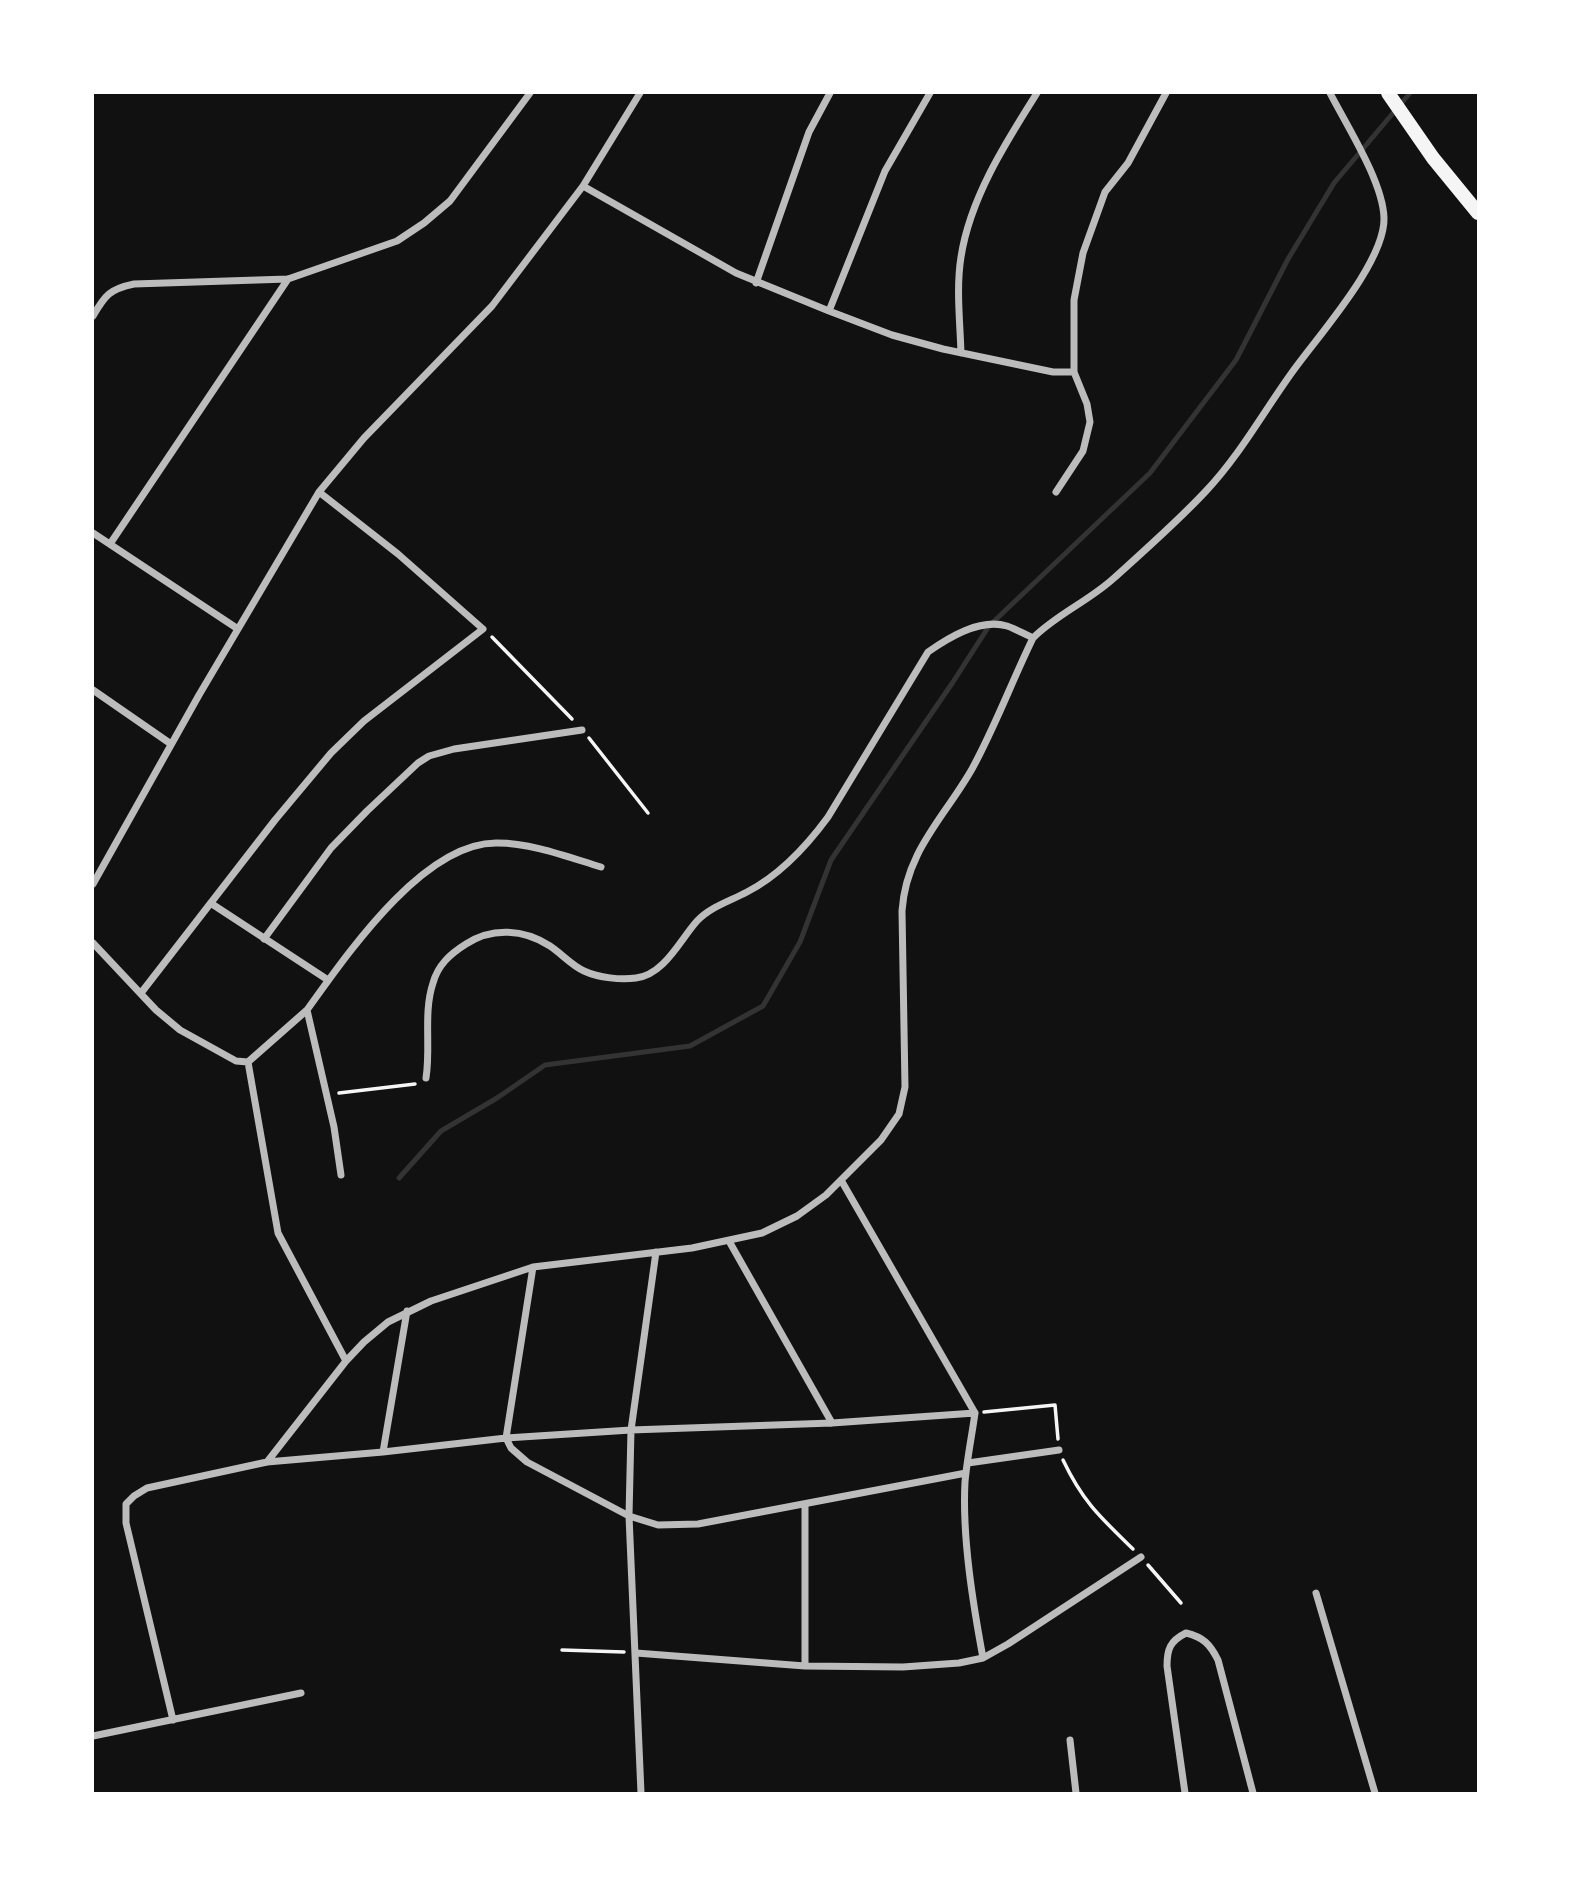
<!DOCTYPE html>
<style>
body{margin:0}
#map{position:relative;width:1571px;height:1886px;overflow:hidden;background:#111;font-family:Figtree,sans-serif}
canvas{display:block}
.frame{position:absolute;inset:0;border:94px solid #fff;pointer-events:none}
</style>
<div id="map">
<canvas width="1571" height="1886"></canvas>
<div class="frame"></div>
</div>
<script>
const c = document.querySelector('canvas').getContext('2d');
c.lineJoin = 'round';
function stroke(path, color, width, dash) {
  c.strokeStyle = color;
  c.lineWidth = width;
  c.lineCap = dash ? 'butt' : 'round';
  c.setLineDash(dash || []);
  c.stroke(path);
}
stroke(new Path2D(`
 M399,1178L441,1131L497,1098L545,1065L690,1046L763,1006L800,942L831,860L953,682L989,626L1150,473L1236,360L1288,259L1334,183L1410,93`), '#333', 5);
stroke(new Path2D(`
 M492,637L572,719
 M589,738L648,813
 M339,1093L415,1084
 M984,1412L1055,1405L1058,1439
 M1063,1460C1083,1502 1100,1517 1133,1549
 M1148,1565L1181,1603
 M562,1650L624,1652`), '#f5f5f5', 3.5);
stroke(new Path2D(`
 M583,186L736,273L829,311L892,335L943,349L1053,372H1074
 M756,283L809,132L830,93
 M829,311L885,171L930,93
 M93,316C105,295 110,289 134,284L288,279L397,241L424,223L450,201L530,93
 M961,353C960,321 956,288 961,257C970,198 1006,142 1037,93
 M1056,492L1083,451L1090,422L1087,404L1074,372V300L1083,253L1105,192L1128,163L1166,93
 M93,533L238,629
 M110,544L288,279
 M93,690L171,744
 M93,884L199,695L319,492L364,438L492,306L583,186L640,93
 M212,904L328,980
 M264,939L331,848L367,811L418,763L429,756L454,749L582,730
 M93,943L156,1010L180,1030L236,1061L248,1062
 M141,993L275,820L331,753L364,721L483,629L398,554L319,492
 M307,1010L248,1062L278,1233L346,1361
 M426,1078C431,1047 423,1013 433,983C438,965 450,954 466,944C492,927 524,929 550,946C562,954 571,965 584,971C599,978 621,980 636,978C664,975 680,940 697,921C710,907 730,901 747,892C780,875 806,847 828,817L928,652C949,637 980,618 1007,626C1016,629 1024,634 1033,638
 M341,1175L334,1127L307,1010C346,956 423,842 497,843C532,843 568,857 601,867
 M841,1180L975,1413
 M729,1241L832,1423
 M533,1267L506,1438L511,1448L527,1462L629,1516L658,1525L698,1524L966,1473
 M975,1413C972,1435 967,1459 965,1482C962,1537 973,1604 983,1658
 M383,1452L407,1311
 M267,1462L346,1361L364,1342L388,1322L431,1301L533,1267L692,1248L762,1233L797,1216L826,1195L881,1140L899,1114L905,1087L902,911C906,851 944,818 972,769C995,727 1012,681 1033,638C1057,614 1089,601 1114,578C1145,550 1177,522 1206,491C1240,455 1264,411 1293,371C1318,336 1385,262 1384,218C1383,182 1347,126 1330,93
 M968,1463L1059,1450
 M1316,1593L1375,1793
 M636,1653L805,1666L903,1667L959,1663L983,1658L1008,1644L1141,1557
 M805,1666V1504
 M173,1720L126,1523V1504L134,1496L147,1488L267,1462L383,1452L506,1438L631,1430L832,1423L975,1413
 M93,1736L301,1693
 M1070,1740L1076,1793
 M641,1793L629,1516L631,1430L656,1252
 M1185,1793L1167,1666C1167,1649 1170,1641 1186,1633C1203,1637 1210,1644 1218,1660L1253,1793`), '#bcbcbc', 7);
stroke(new Path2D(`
 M1388,93L1433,158L1478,213`), '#f5f5f5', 14);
</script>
